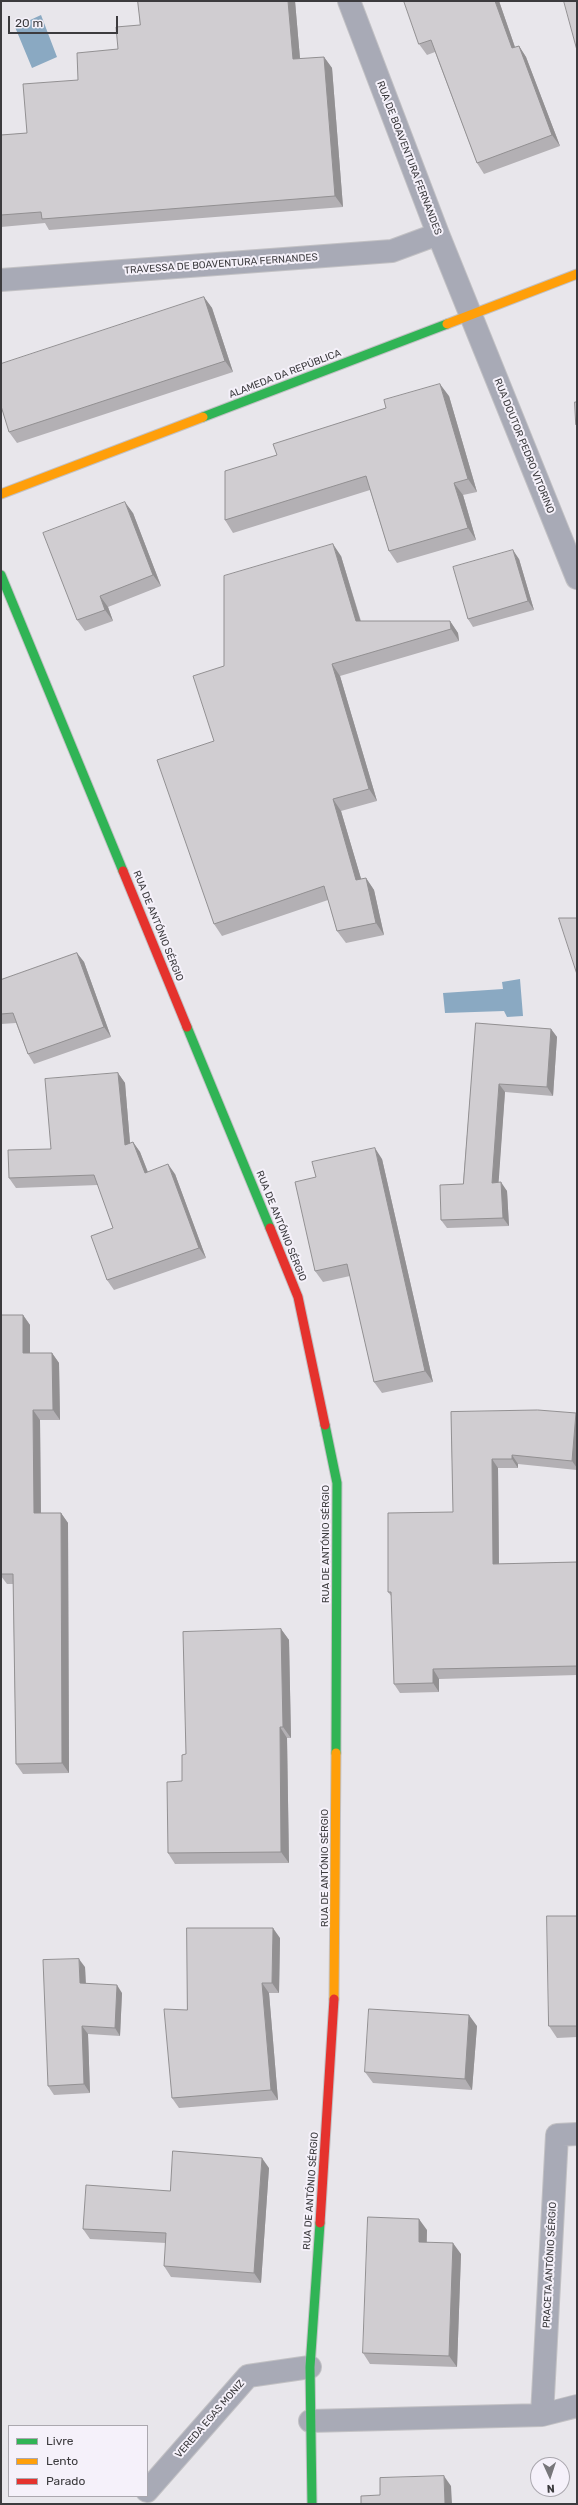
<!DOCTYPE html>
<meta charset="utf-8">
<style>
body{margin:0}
#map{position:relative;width:578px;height:2505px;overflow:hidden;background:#e8e6eb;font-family:Rubik,sans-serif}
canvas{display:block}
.frame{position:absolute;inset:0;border:2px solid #3c3b3e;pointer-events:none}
.legend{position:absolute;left:8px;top:2425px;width:140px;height:72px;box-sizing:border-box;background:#f5f1fa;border:1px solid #aba8af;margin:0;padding:5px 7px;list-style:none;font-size:12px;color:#3c3b3e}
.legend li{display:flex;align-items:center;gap:8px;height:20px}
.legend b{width:20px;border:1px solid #aba8af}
.north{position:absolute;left:530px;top:2457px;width:40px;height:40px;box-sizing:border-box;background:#f5f1fa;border:1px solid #aba8af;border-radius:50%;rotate:177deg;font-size:11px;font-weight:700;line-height:16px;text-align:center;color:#3c3b3e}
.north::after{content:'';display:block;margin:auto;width:14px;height:18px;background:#78777b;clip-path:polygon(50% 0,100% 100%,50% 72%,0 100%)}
.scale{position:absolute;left:8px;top:16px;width:110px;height:18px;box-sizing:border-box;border:2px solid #3c3b3e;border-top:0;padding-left:5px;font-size:12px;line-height:14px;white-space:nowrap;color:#3c3b3e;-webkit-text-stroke:3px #f5f1fa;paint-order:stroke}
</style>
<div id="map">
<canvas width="578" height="2505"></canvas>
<div class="frame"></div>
<ul class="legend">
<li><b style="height:5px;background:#30b455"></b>Livre</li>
<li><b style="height:5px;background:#ff9f0a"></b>Lento</li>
<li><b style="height:5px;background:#e5322d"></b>Parado</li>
</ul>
<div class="north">N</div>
<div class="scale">20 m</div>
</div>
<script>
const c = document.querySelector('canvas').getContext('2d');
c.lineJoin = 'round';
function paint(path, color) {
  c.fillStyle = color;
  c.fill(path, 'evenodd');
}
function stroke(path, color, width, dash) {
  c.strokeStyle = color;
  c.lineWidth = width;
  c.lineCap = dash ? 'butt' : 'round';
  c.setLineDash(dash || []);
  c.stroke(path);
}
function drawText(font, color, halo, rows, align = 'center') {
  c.font = font + ' Rubik,sans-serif';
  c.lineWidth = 4;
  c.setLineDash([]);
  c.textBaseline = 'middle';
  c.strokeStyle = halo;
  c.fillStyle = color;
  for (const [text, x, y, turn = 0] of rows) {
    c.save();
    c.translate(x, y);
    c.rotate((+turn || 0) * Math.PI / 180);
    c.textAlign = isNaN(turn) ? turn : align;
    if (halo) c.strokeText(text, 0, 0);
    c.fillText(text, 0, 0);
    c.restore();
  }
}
paint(new Path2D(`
 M41,15L57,57L32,68L15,27Z
 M520,979L523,1016L507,1017L504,1011L445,1013L443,993L503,989L502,982Z`), '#8aa9c2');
const street = new Path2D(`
 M349,1L438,234L577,578
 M1,280L392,251L438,234
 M542,2415L557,2135L577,2134
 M310,2421L542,2415L577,2406
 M147,2491L248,2376L310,2367`);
const fast = new Path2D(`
 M203,417L447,324
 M1,575L123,871
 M187,1027L270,1228
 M325,1425L337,1483L336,1753
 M312,2504L310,2367L320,2223`);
const slow = new Path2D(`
 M447,324L577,274
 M1,494L203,417
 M334,1999L336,1753`);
const jam = new Path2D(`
 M123,871L187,1027
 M270,1228L298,1297L325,1425
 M320,2223L334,1999`);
stroke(street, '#c2c1c4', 24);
stroke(fast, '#c2c1c4', 11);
stroke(slow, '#c2c1c4', 11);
stroke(jam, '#c2c1c4', 11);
stroke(street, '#a8aab6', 22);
stroke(fast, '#30b455', 9);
stroke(slow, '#ff9f0a', 9);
stroke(jam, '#e5322d', 9);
paint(new Path2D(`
 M138,1H295L300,59L324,57L332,68L343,207L49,230L45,223L1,227V135L27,133L78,80L118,49L140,25Z
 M404,1H499L515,47L519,46L526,57L560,146L484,174L477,163L435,52L427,55L419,44Z
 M204,297L212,308L233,372L17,443L9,432Z
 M449,396L477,492L463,495L476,540L397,563L389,551L370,490L233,533L225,520L277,455Z
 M133,513L161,586L108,607L113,621L85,631L77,620Z
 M341,556L361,621H450L458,633L459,641L340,676L377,801L341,811L361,879L366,878L374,890L384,935L346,943L337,931L328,900L222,936L214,924V741L224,666Z
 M519,559L534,610L473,627L468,619Z
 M77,953L84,962L111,1037L34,1064L28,1054L16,1023L1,1024V980Z
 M476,1023L551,1029L557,1037L553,1096L505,1092L498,1183L507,1191L509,1226L447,1228L441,1220L463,1184Z
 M118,1073L125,1083L130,1143L133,1142L140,1152L148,1172L175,1174L206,1258L114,1290L107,1280L113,1228L98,1185L16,1188L9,1178L51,1149Z
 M382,1159L433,1382L382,1393L374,1382L350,1276L323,1282L315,1271L316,1177Z
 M1,1315H23L30,1325V1353H52L59,1363L60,1420H40L41,1513H61L68,1523L69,1773L23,1774L16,1764L13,1584H7L1,1576Z
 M451,1412L576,1413L577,1415V1470L518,1464V1468H498L499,1564L577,1562V1675L439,1679V1692L400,1693L394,1684L392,1597L388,1592L453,1512Z
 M281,1629L289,1640L291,1738H287L289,1863L175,1864L168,1853L182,1781Z
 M577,1916V2037L557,2038L549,2026Z
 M280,1938L279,1993H269L278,2100L179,2108L172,2098L187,2010Z
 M85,1967L86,1983L122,1993L120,2036L88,2034L90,2093L54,2095L48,2086Z
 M477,2026L472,2090L373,2083L365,2072Z
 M269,2168L261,2283L171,2277L164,2266L166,2243L90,2239L83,2229L170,2191Z
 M427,2230V2242L461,2254L457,2367L370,2364L363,2353Z`), '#b3b0b4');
paint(new Path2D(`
 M288,1H295L301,70L293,59Z
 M495,1H499L519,59L512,48Z
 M519,46L526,57L560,146L552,135Z
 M324,57L332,68L343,207L335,196Z
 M204,297L212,308L233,372L225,361Z
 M440,384L449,396L477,492L468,479Z
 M454,483L463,495L476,540L468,528Z
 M125,502L133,513L161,586L153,575Z
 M333,544L341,556L364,633L356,621Z
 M513,550L519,559L534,610L528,601Z
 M100,596L108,607L113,621L105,610Z
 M450,621L458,633L459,641L451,629Z
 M332,664L340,676L377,801L369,789Z
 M333,799L341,811L365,892L356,880Z
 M366,878L374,890L384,935L376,923Z
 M77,953L84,962L111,1037L104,1027Z
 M551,1029L557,1037L553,1096L547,1087Z
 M118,1073L125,1083L131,1155L125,1145Z
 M499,1084L505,1092L498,1191L492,1183Z
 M133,1142L140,1152L152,1183L145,1173Z
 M375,1148L382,1159L433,1382L425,1371Z
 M168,1164L175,1174L206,1258L199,1248Z
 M501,1182L507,1191L509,1226L503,1218Z
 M23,1315L30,1325V1363L23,1353Z
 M52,1353L59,1363L60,1420L53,1410Z
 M33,1410L40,1420L41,1523L34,1513Z
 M576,1413L577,1415V1468L572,1461Z
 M512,1455L518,1464V1468L512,1459Z
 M492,1459L498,1468L499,1573L493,1564Z
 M61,1513L68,1523L69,1773L62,1763Z
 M281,1629L289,1640L291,1738L283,1727Z
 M433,1669L439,1679V1692L433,1683Z
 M280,1727L287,1738L289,1863L281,1852Z
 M273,1928L280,1938L279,1993L272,1983Z
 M79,1959L85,1967L86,1991L80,1983Z
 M262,1983L269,1993L278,2100L271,2090Z
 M117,1985L122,1993L120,2036L115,2028Z
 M469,2015L477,2026L472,2090L465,2079Z
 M82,2026L88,2034L90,2093L84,2084Z
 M262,2158L269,2168L261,2283L254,2273Z
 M419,2219L427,2230L426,2253L419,2242Z
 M453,2243L461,2254L457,2367L449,2356Z
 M444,2476L451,2486L452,2504H445Z`), '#929092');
const building = new Path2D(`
 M138,1H288L293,59L324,57L335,196L42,219L41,212L1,215V135L27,133L23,84L78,80L77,53L118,49L116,27L140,25Z
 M404,1H495L512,48L519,46L552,135L477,163L431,40L419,44Z
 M564,1H577V50Z
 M204,297L225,361L9,432L1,406V364Z
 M440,384L468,479L454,483L468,528L389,551L366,476L225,520V471L277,455L273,444L386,408L384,400Z
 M575,402H577V426L576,425Z
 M125,502L153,575L100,596L105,610L77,620L43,533Z
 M333,544L356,621H450L451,629L332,664L369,789L333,799L356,880L366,878L376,923L337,931L324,886L214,924L157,760L214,741L193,676L224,666V576Z
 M513,550L528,601L468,619L453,567Z
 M559,918H577V974Z
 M77,953L104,1027L28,1054L13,1013L1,1014V980Z
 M476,1023L551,1029L547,1087L499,1084L492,1183L501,1182L503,1218L441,1220L440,1185L463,1184Z
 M118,1073L125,1145L133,1142L145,1173L168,1164L199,1248L107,1280L91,1236L113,1228L94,1175L9,1178L8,1150L51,1149L45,1079Z
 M375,1148L425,1371L374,1382L347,1264L315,1271L295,1182L316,1177L312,1162Z
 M1,1315H23V1353H52L53,1410H33L34,1513H61L62,1763L16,1764L13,1574H1Z
 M538,1410L576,1413L572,1461L512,1455V1459H492L493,1564L577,1562V1666L433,1669V1683L394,1684L391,1592H388V1513L453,1512L451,1412Z
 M281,1629L283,1727H280L281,1852L168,1853L167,1782L182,1781V1755L186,1754L183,1632Z
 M547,1916H577V2026H549Z
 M187,1928H273L272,1983H262L271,2090L172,2098L164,2009L187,2010Z
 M79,1959L80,1983L117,1985L115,2028L82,2026L84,2084L48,2086L43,1960Z
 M369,2009L469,2015L465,2079L365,2072Z
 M173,2151L262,2158L254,2273L164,2266L166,2233L83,2229L86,2185L170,2191Z
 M368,2217L419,2219V2242L453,2243L449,2356L363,2353Z
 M444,2476L445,2504H361V2496L380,2495V2478Z`);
paint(building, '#d0cdd1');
stroke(building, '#929092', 1);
drawText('10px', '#3c3b3e', '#f5f1fa', [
 ["RUA DE BOAVENTURA FERNANDES",409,158,69],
 ["TRAVESSA DE BOAVENTURA FERNANDES",221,264,-4],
 ["ALAMEDA DA REPÚBLICA",285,374,-21],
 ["RUA DOUTOR PEDRO VITORINO",524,446,68],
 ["RUA DE ANTÓNIO SÉRGIO",158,926,68],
 ["RUA DE ANTÓNIO SÉRGIO",281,1226,68],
 ["RUA DE ANTÓNIO SÉRGIO",326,1544,-90],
 ["RUA DE ANTÓNIO SÉRGIO",325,1868,-90],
 ["RUA DE ANTÓNIO SÉRGIO",311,2191,-86],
 ["PRACETA ANTÓNIO SÉRGIO",550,2265,-87],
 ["VEREDA EGAS MONIZ",210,2419,-49]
]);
</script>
